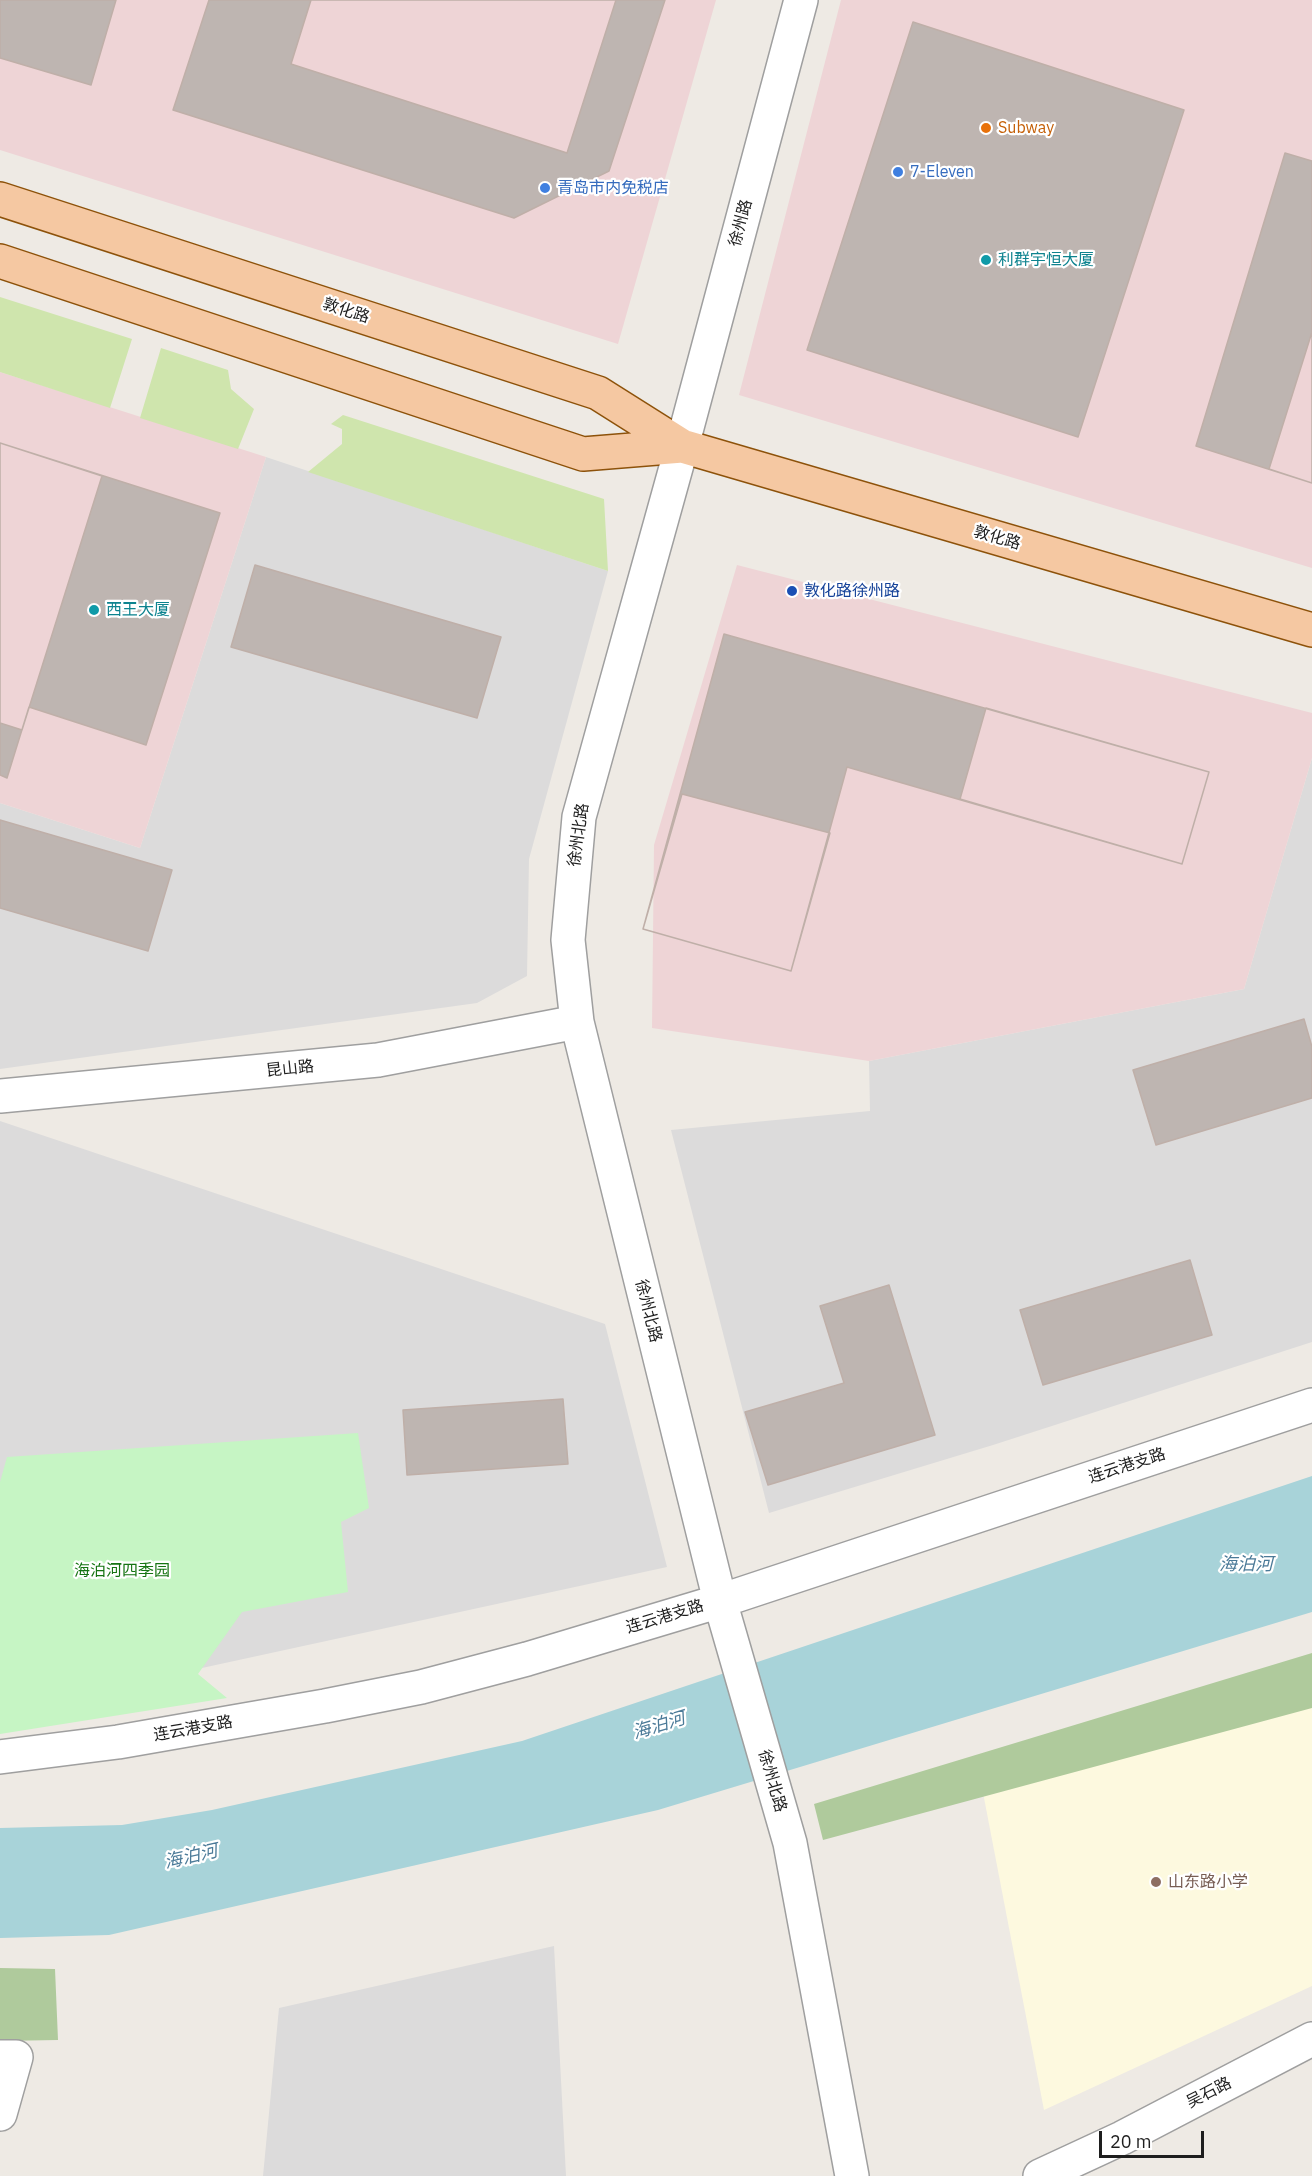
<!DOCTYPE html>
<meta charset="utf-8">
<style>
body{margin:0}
#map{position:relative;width:1312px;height:2176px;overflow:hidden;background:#eeeae4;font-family:"IBM Plex Sans",sans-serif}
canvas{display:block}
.scale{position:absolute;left:1099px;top:2131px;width:105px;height:27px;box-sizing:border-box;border:3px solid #1e1e1e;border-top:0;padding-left:8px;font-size:18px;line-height:21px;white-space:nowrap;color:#1e1e1e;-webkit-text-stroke:4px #fff;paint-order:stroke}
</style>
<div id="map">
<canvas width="1312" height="2176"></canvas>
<div class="scale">20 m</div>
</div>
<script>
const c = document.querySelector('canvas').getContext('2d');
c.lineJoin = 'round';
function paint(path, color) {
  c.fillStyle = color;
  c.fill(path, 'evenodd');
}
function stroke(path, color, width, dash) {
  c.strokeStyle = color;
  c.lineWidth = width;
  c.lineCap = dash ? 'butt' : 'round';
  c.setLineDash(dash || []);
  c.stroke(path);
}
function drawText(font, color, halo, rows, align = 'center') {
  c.font = font + ' "IBM Plex Sans","Noto Sans SC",sans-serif';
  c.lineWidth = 4.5;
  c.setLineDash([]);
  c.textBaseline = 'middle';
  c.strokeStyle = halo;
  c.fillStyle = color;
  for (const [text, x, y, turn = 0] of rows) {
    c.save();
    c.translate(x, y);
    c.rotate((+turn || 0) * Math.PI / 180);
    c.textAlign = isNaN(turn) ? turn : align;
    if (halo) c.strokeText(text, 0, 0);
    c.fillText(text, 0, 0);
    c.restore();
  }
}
paint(new Path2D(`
 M266,457L608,571L529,859L527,976L477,1003L0,1069V803L140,848Z
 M1312,758V1342L993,1445L769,1513L671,1130L870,1111L869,1061L1244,989Z
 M0,1121L605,1324L667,1567L96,1691L0,1518Z
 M554,1946L566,2176H263L279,2008Z`), '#dcdbdb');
paint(new Path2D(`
 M0,0H716L618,344L0,150Z
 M841,0H1312V568L739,395Z
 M0,372L266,457L140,848L0,803Z
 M737,565L1312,713V758L1244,989L869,1061L652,1028L654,845Z`), '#eed4d6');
paint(new Path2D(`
 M1312,1683V1986L1044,2110L980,1777Z`), '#fdf9df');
paint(new Path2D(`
 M0,297L132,339L110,408L0,372Z
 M161,348L228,370L231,389L254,409L238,449L140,418Z
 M343,415L604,499L608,571L308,472L342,444V429L331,424Z`), '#cfe5ad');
paint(new Path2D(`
 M1312,1653V1708L823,1840L814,1804Z
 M0,1968L55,1969L58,2040L0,2041Z`), '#afca9c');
paint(new Path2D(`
 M358,1433L369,1508L341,1522L348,1592L242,1612L198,1674L227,1698L0,1734V1482L7,1457Z`), '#c6f5c4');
paint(new Path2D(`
 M1312,1476V1612L658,1810L109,1935L0,1938V1828L122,1825L212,1810L522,1741Z`), '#a8d3d9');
const building = new Path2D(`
 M0,0H116L91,85L0,58Z
 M209,0H665L609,171L514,218L173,110Z
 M311,0H616L567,153L291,64Z
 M913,22L1184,110L1078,437L807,350Z
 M1285,153L1312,161V483L1196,446Z
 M1312,332V483L1269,469Z
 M0,443L220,513L146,745L29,707L7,778L0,775Z
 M0,443L102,476L22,730L0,723Z
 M255,565L501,637L477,718L231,647Z
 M724,634L1209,772L1182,864L847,767L791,971L643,929Z
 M986,708L1209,772L1182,864L960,799Z
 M682,794L830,833L791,971L643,929Z
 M0,820L172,870L148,951L0,908Z
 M1304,1019L1312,1047V1098L1156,1145L1133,1070Z
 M1190,1260L1212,1335L1043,1385L1020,1310Z
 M889,1285L935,1435L768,1485L745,1412L844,1383L820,1306Z
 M563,1399L568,1464L407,1475L403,1410Z`);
paint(building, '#beb5b1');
stroke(building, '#bfafa8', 1.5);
const minor = new Path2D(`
 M801,0L682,446L579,817L568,940L577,1022L720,1601L790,1843L852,2176
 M0,1096L378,1060L577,1022
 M0,1757L118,1742L325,1706L421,1687L527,1659L720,1601L1312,1405
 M0,2057H16L0,2114
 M1040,2176L1122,2138L1312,2039`);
const major = new Path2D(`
 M0,199L598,393L682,446L1312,630
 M0,261L583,454L682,446`);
stroke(minor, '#9f9f9f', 36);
stroke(major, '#8d520a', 36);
stroke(minor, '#fff', 33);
stroke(major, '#f5c8a2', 33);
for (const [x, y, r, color] of [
 [986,128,6,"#e8710a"],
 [898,172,6,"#3f7fe0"],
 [545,188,6,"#3f7fe0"],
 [986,260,6,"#0f9aa8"],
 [792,591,6,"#1a4fb4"],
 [94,610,6,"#0f9aa8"],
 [1156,1882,6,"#8d6e63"]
]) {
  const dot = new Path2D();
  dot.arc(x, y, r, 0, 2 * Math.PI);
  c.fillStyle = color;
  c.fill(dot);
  stroke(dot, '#fff', 2);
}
drawText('16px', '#c56008', '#fff', [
 ["Subway",998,128]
], 'left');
drawText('16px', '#366cbe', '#fff', [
 ["7-Eleven",910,172],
 ["青岛市内免税店",557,188]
], 'left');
drawText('16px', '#1e1e1e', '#fff', [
 ["徐州路",741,223,-75],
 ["敦化路",346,311,18],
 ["敦化路",997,538,16],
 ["徐州北路",579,835,-82],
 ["昆山路",290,1069,-6],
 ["徐州北路",648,1311,76],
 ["连云港支路",1127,1466,-18],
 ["连云港支路",665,1617,-17],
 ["连云港支路",193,1729,-10],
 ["徐州北路",772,1781,74],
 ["吴石路",1209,2093,-27]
]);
drawText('16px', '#0d838f', '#fff', [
 ["利群宇恒大厦",998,260],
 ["西王大厦",106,610]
], 'left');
drawText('16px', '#164399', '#fff', [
 ["敦化路徐州路",804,591]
], 'left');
drawText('16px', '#167413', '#fff', [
 ["海泊河四季园",122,1571]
]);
drawText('16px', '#785e54', '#fff', [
 ["山东路小学",1168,1882]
], 'left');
drawText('italic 18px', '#4b7a98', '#fff', [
 ["海泊河",1246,1565],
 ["海泊河",659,1726,-17],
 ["海泊河",191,1857,-13]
]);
</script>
